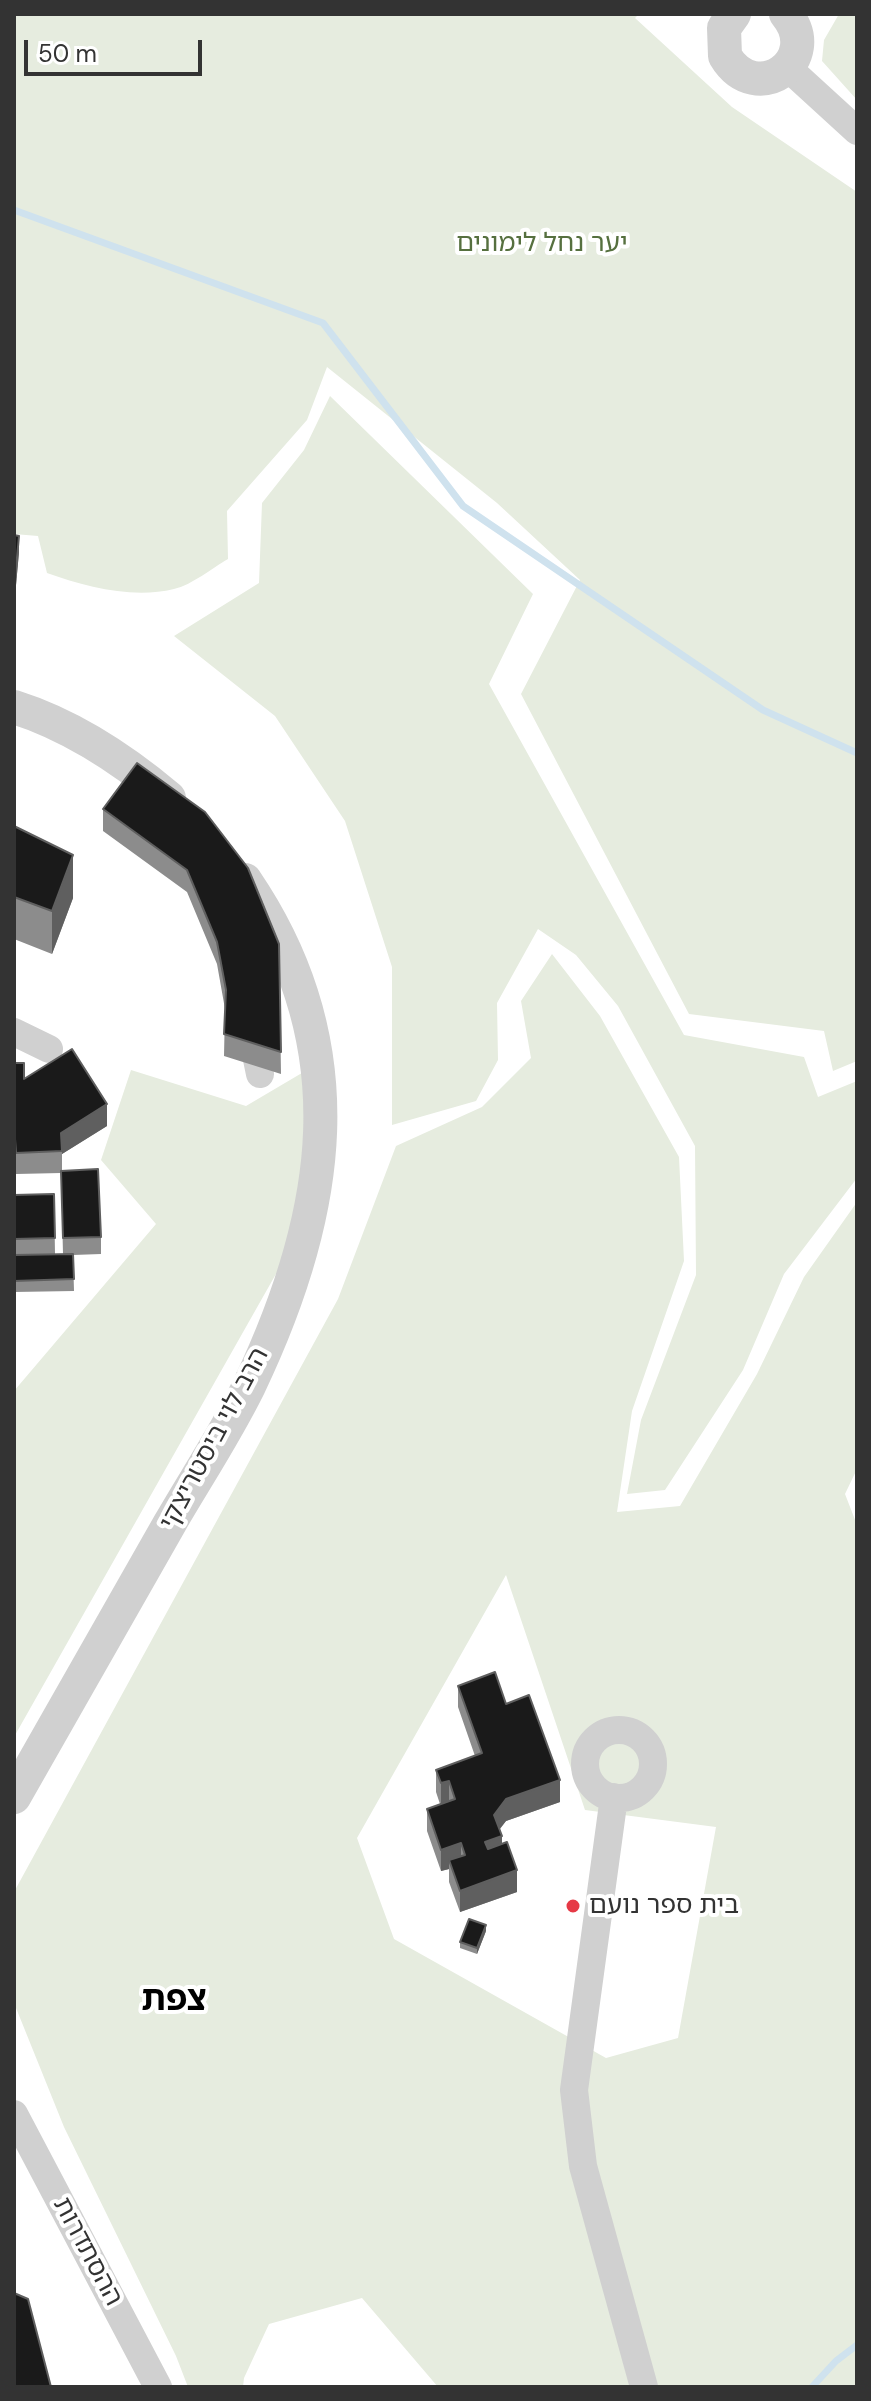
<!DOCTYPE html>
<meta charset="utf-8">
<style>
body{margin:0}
#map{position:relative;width:871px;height:2401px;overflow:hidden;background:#fff;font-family:"DM Sans",sans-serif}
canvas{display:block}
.frame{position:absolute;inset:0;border:16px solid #333;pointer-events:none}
.scale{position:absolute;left:24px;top:40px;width:178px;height:36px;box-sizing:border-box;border:4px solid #333;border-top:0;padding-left:10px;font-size:24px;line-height:28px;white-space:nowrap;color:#333;-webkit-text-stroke:6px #fff;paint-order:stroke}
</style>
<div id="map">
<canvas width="871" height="2401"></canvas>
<div class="frame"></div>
<div class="scale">50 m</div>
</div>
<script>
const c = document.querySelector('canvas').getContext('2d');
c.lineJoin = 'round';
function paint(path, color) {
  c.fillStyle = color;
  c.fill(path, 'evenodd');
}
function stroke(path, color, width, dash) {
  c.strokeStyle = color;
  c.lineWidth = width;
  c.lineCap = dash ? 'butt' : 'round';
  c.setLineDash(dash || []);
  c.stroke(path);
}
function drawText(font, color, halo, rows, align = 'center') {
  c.font = font + ' "DM Sans","Noto Sans Hebrew",sans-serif';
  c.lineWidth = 8;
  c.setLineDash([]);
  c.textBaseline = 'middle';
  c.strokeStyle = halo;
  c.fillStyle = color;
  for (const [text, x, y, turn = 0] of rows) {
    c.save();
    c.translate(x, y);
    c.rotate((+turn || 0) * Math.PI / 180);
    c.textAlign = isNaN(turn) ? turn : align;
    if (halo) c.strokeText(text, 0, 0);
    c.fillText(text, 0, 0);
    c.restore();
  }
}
paint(new Path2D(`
 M14,14H639L635,18L732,107L857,192V1061L833,1071L824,1031L689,1014L521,694L580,580L497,503L327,367L307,420L227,511L228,559C212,568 192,585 174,589C133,599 86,587 47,573L38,536L14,534Z
 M839,14H857V100L822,61L824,40Z
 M330,396L533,594L489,684L684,1035L804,1057L818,1097L857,1081V1178L784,1274L743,1370L665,1490L627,1494L641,1420L696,1275L695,1146L618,1006L576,955L538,929L497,1003L498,1060L476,1101L392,1125V967L345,821L275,716L174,636L259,583L262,503L304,450Z
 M552,954L600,1016L679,1157L684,1261L632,1411L617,1512L680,1506L757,1374L804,1277L857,1202V1469L845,1494L857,1525V2387H438L362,2298L269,2324L244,2378L243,2387H188L176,2356L64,2127L14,2003V1892L338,1299L396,1146L482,1107L531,1058L521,1001ZM506,1575L585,1810L716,1827L678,2038L606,2058L394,1939L357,1838Z
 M329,1057L298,1235L14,1737V1391L156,1224L101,1160L131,1070L246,1106Z`), '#e6ecdf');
stroke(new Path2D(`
 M14,210L323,323L463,506L763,710L857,753
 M812,2387L836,2361L857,2345`), '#cfe2ee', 7);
stroke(new Path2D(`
 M787,67L857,131
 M251,1030L260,1074
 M14,1032L49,1049
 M585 1764a34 34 0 1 1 68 0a34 34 0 1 1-68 0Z
 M614,1797L574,2090L583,2166L644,2387
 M14,2114L158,2387`), '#d0d0d0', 28);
stroke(new Path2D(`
 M734,14L724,28L725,56C756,108 824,60 786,14
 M14,707C71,725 124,760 169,798
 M14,1797C66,1706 118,1615 170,1523C196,1478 226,1433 249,1386C331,1214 358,1046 245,880`), '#d0d0d0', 34);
paint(new Path2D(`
 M14,535L19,552L15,596H14Z
 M137,763L279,944L281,1074L224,1056L225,1009L217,964L187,892L103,831V809Z
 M14,826L73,898L52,954L14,939Z
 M14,1063L24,1079L107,1126L62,1154V1171L101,1237V1254L73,1255L74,1291L14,1292V1195L54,1194L55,1254H63L61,1173L16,1174L14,1147Z
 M458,1686L506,1704L560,1802L506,1821L500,1829L502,1844L517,1892L460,1912L449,1882V1869L441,1871L427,1831V1809L440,1804L436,1792V1770L475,1756L458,1707Z
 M486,1931L477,1954L460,1948V1942Z`), '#8c8c8c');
paint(new Path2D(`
 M19,536V552L15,596V579Z
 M73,855V898L52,954V911Z
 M107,1104V1126L62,1154L61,1133Z
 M560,1780V1802L506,1821L494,1836V1815L506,1799Z
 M449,1781V1802L441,1805V1783Z
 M502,1836V1858L485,1864V1842Z
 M461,1843V1864L449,1860V1869L441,1871V1850Z
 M517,1870V1892L460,1912V1891Z
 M486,1925V1931L477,1954V1948Z`), '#5f5f5f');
const building = new Path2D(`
 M14,535L19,536L15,579H14Z
 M137,763L205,812L248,868L279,944L281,1052L224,1034L226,990L217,942L187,870L103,809Z
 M14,826L73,855L52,911L14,897Z
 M72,1049L107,1104L61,1133L62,1151L16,1153L14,1125V1063H24V1079Z
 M98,1169L101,1237L63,1238L61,1171Z
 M54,1194L55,1238L14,1239V1195Z
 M73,1254L74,1279L14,1281V1255Z
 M495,1672L506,1704L529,1695L560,1780L506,1799L494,1815L502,1836L485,1842L488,1849L507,1842L517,1870L460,1891L449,1860L465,1855L461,1843L441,1850L427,1809L455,1799L449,1781L441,1783L436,1770L482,1753L458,1686Z
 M469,1919L486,1925L477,1948L460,1942Z
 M14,2293L28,2299L51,2387H14Z`);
paint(building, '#1a1a1a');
stroke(building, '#5f5f5f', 2);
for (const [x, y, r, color] of [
 [573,1906,8,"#e63946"]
]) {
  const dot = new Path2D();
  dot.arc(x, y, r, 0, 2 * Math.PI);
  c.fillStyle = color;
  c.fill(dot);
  stroke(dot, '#fff', 3);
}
drawText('26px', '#56703f', '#fff', [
 ["יער נחל לימונים",542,244]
]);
drawText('26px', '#333', '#fff', [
 ["הרב לוי ביסטריצקי",215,1439,-62],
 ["ההסתדרות",87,2252,62]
]);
drawText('26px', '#333', '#fff', [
 ["בית ספר נועם",589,1906]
], 'left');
drawText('bold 34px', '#000', '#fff', [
 ["צפת",174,2001]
]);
</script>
